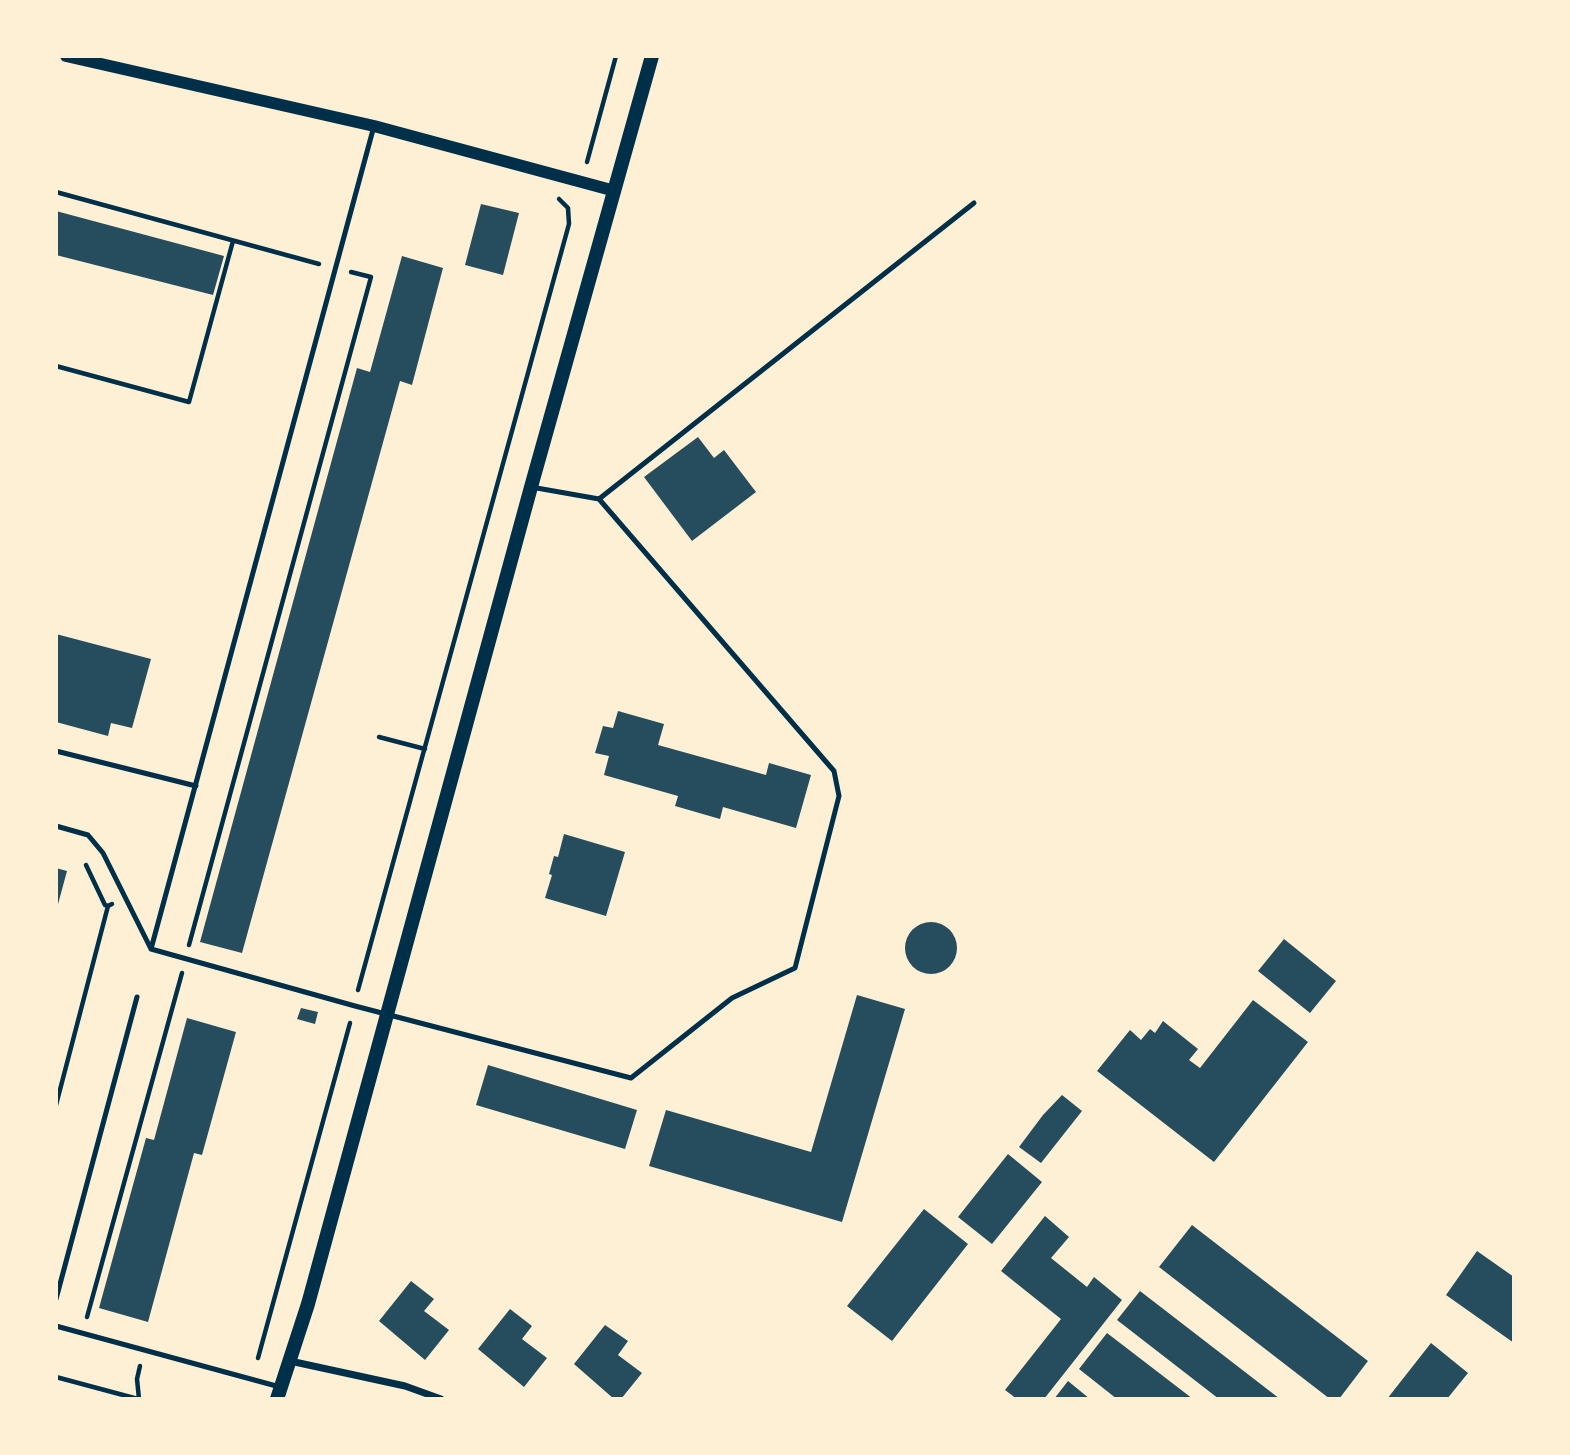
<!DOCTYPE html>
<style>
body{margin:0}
#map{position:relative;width:1570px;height:1455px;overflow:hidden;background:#fdf0d5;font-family:"Nunito Sans",sans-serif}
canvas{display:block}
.frame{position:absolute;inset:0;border:58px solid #fdf0d5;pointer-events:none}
</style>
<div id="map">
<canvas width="1570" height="1455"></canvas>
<div class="frame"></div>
</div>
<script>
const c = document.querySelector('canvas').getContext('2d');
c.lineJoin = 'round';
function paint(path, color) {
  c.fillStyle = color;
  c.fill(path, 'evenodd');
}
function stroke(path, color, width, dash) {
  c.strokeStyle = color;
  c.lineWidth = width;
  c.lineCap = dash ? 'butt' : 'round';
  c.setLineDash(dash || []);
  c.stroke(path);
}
paint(new Path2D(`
 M481,204L519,213L503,275L465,265Z
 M56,211L224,256L213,295L56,255Z
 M402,256L443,268L412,385L400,381L242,953L200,942L357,368L370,372Z
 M698,437L714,458L724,450L756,492L692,541L644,477Z
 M56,634L151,659L132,728L111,723L108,736L56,722Z
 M618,711L664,724L658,745L766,775L769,763L811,775L796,828L723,807L720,819L675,806L678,796L604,775L609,756L595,753L603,726L613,728Z
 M564,834L625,852L606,916L545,898L552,875L549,874L554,856L558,857Z
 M56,868L67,871L57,908H56Z
 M905 948a26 26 0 1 1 52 0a26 26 0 1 1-52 0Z
 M1284,939L1336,981L1310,1013L1258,971Z
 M857,995L905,1009L842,1222L649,1166L666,1110L811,1152Z
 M1253,1000L1308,1042L1214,1162L1097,1071L1130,1030L1141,1040L1150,1029L1155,1033L1163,1021L1198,1049L1189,1060L1200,1068Z
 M301,1008L318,1012L315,1024L297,1019Z
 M187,1018L236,1032L202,1155L194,1153L148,1322L99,1308L146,1138L154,1140Z
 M488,1065L637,1110L625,1149L476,1105Z
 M1062,1095L1082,1111L1041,1163L1019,1147L1043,1115Z
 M1008,1154L1042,1182L992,1244L958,1217Z
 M924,1209L968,1244L892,1341L847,1306Z
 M1045,1216L1069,1237L1051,1258L1087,1287L1094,1277L1122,1300L1044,1399H1017L1005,1390L1061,1319L1001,1271Z
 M1192,1225L1368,1361L1339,1399H1330L1159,1267Z
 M1477,1251L1514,1277V1343L1446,1295Z
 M411,1281L434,1299L424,1311L449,1330L425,1360L379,1321Z
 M1140,1291L1280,1399H1219L1117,1320Z
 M510,1309L532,1326L522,1339L547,1358L524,1387L478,1349Z
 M605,1325L628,1341L618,1355L642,1373L621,1399H614L574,1364Z
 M1107,1333L1193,1399H1117L1079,1369Z
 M1431,1343L1468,1373L1447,1399H1387Z
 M1068,1381L1090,1399H1054Z`), '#264d5e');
stroke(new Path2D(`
 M587,162L616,56
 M56,192L319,264
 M56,366L189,402L233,241
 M379,737L425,749
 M86,865L105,905L108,906
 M189,945L371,277L351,272
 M358,990L569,224L568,208L559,199
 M56,1105L108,906L112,904
 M87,1317L182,973
 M258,1358L350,1023
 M56,1377L138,1399
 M139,1399L137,1379L140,1366`), '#003049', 4.5);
stroke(new Path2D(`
 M599,499L974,203
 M56,751L196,786
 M56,826L88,835L103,853L151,949L355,1006L631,1078L732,998L795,968L839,796L834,771L599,499L531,487
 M151,949L374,126
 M56,1299L137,997
 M56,1326L280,1387`), '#003049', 5);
stroke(new Path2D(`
 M290,1361L405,1386L441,1399`), '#003049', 7);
stroke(new Path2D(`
 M66,56L374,126L615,191`), '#003049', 12);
stroke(new Path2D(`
 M277,1399L308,1304L531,487L652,56`), '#003049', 14);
</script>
